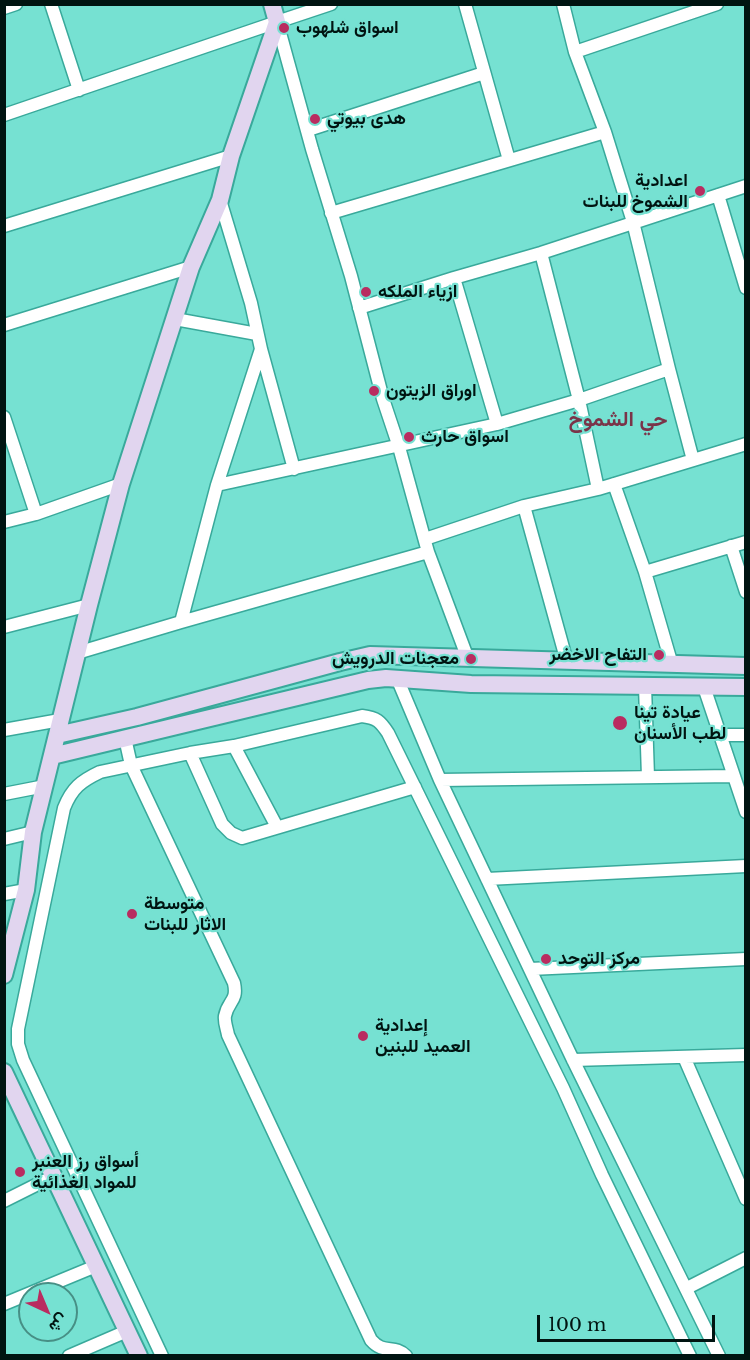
<!DOCTYPE html>
<meta charset="utf-8">
<style>
body{margin:0}
#map{position:relative;width:750px;height:1360px;overflow:hidden;background:#76e1d2;font-family:"Libre Baskerville",Vazirmatn,serif}
canvas{display:block}
.frame{position:absolute;inset:0;border:6px solid #001411;pointer-events:none}
.north{position:absolute;left:18px;top:1282px;width:60px;height:60px;box-sizing:border-box;background:#76e1d2;border:2px solid #478f85;border-radius:50%;rotate:136deg;font-size:16px;font-weight:700;line-height:24px;text-align:center;color:#001411}
.north::after{content:'';display:block;margin:auto;width:21px;height:27px;background:#b92c60;clip-path:polygon(50% 0,100% 100%,50% 72%,0 100%)}
.scale{position:absolute;left:537px;top:1315px;width:178px;height:27px;box-sizing:border-box;border:3px solid #001411;border-top:0;padding-left:8px;font-size:18px;line-height:21px;white-space:nowrap;color:#001411;-webkit-text-stroke:4px #76e1d2;paint-order:stroke}
</style>
<div id="map">
<canvas width="750" height="1360"></canvas>
<div class="frame"></div>
<div class="north">ش</div>
<div class="scale">100 m</div>
</div>
<script>
const c = document.querySelector('canvas').getContext('2d');
c.lineJoin = 'round';
function stroke(path, color, width, dash) {
  c.strokeStyle = color;
  c.lineWidth = width;
  c.lineCap = dash ? 'butt' : 'round';
  c.setLineDash(dash || []);
  c.stroke(path);
}
function drawText(font, color, halo, rows, align = 'center') {
  c.font = font + ' "Libre Baskerville",Vazirmatn,serif';
  c.lineWidth = 4.5;
  c.setLineDash([]);
  c.textBaseline = 'middle';
  c.strokeStyle = halo;
  c.fillStyle = color;
  for (const [text, x, y, turn = 0] of rows) {
    c.save();
    c.translate(x, y);
    c.rotate((+turn || 0) * Math.PI / 180);
    c.textAlign = isNaN(turn) ? turn : align;
    if (halo) c.strokeText(text, 0, 0);
    c.fillText(text, 0, 0);
    c.restore();
  }
}
const street = new Path2D(`
 M51,4L79,90
 M465,4L509,160
 M563,4L575,52L605,132L633,222L669,369L693,460
 M4,8L16,4
 M277,22L312,149L351,276L383,399L399,447L428,552L468,659
 M575,52L717,4
 M4,115L277,22L331,4
 M308,130L484,73
 M718,195L746,288
 M220,200L251,303L261,349L294,469
 M331,213L605,132
 M4,226L231,156
 M541,253L579,400L598,489
 M454,278L497,424
 M359,308L454,278L541,253L746,186
 M175,319L257,334
 M4,325L191,267
 M4,417L36,514
 M614,484L645,572L672,665
 M217,485L497,424L579,400L669,369
 M524,506L567,662
 M4,522L36,514L121,484
 M425,539L524,506L598,489L746,444
 M731,546L746,592
 M645,572L746,542
 M181,622L217,485L261,349
 M4,627L89,605
 M77,653L181,622L428,552
 M397,678L440,780L573,1060L719,1356
 M645,686L648,777
 M704,687L746,812
 M4,730L60,720
 M719,735H746
 M125,738L131,765L234,983C238,1002 228,1000 225,1016C224,1022 227,1029 228,1035L371,1340C384,1355 394,1344 406,1356
 M234,746L277,827
 M190,753L222,824L231,833L242,838L415,787
 M440,780L733,776
 M4,794L45,786
 M4,839L33,832
 M487,879L746,866
 M4,894L26,890
 M530,969L746,959
 M684,1057L746,1199
 M573,1060L746,1055
 M4,1201L54,1176
 M687,1288L746,1258
 M4,1304L96,1266
 M69,1356L127,1331
 M162,1356L23,1060L18,1044V1029L64,808C72,788 81,781 100,772L190,753L234,746L362,716C377,718 380,721 388,733L563,1088L602,1175L690,1356`);
const secondary = new Path2D(`
 M57,735L137,717L340,662L370,655L746,666
 M52,756L368,680L386,678L471,684L746,687
 M4,975L26,890L33,832L89,605L121,484L191,267L220,200L231,156L277,22L272,4
 M4,1072L139,1356`);
stroke(street, '#39a99b', 15);
stroke(secondary, '#39a99b', 20);
stroke(street, '#fff', 12);
stroke(secondary, '#e1d5ef', 16);
for (const [x, y, r, color] of [
 [284,28,6,"#b92c60"],
 [315,119,6,"#b92c60"],
 [700,191,6,"#b92c60"],
 [366,292,6,"#b92c60"],
 [374,391,6,"#b92c60"],
 [409,437,6,"#b92c60"],
 [659,655,6,"#b92c60"],
 [471,659,6,"#b92c60"],
 [620,723,8,"#b92c60"],
 [132,914,6,"#b92c60"],
 [546,959,6,"#b92c60"],
 [363,1036,6,"#b92c60"],
 [20,1172,6,"#b92c60"]
]) {
  const dot = new Path2D();
  dot.arc(x, y, r, 0, 2 * Math.PI);
  c.fillStyle = color;
  c.fill(dot);
  stroke(dot, '#76e1d2', 2);
}
drawText('bold 18px', '#001411', '#76e1d2', [
 ["اسواق شلهوب",296,28],
 ["هدى بيوتي",327,119],
 ["اعدادية",688,181,"right"],
 ["الشموخ للبنات",688,202,"right"],
 ["ازياء الملكه",378,292],
 ["اوراق الزيتون",386,391],
 ["اسواق حارث",421,437],
 ["التفاح الاخضر",647,655,"right"],
 ["معجنات الدرويش",459,659,"right"],
 ["عيادة تينا",634,713],
 ["لطب الأسنان",634,734],
 ["متوسطة",144,904],
 ["الاثار للبنات",144,925],
 ["مركز التوحد",558,959],
 ["إعدادية",375,1026],
 ["العميد للبنين",375,1047],
 ["أسواق رز العنبر",32,1162],
 ["للمواد الغذائية",32,1183]
], 'left');
drawText('bold 21px', '#7a3449', '#76e1d2', [
 ["حي الشموخ",618,420]
]);
</script>
